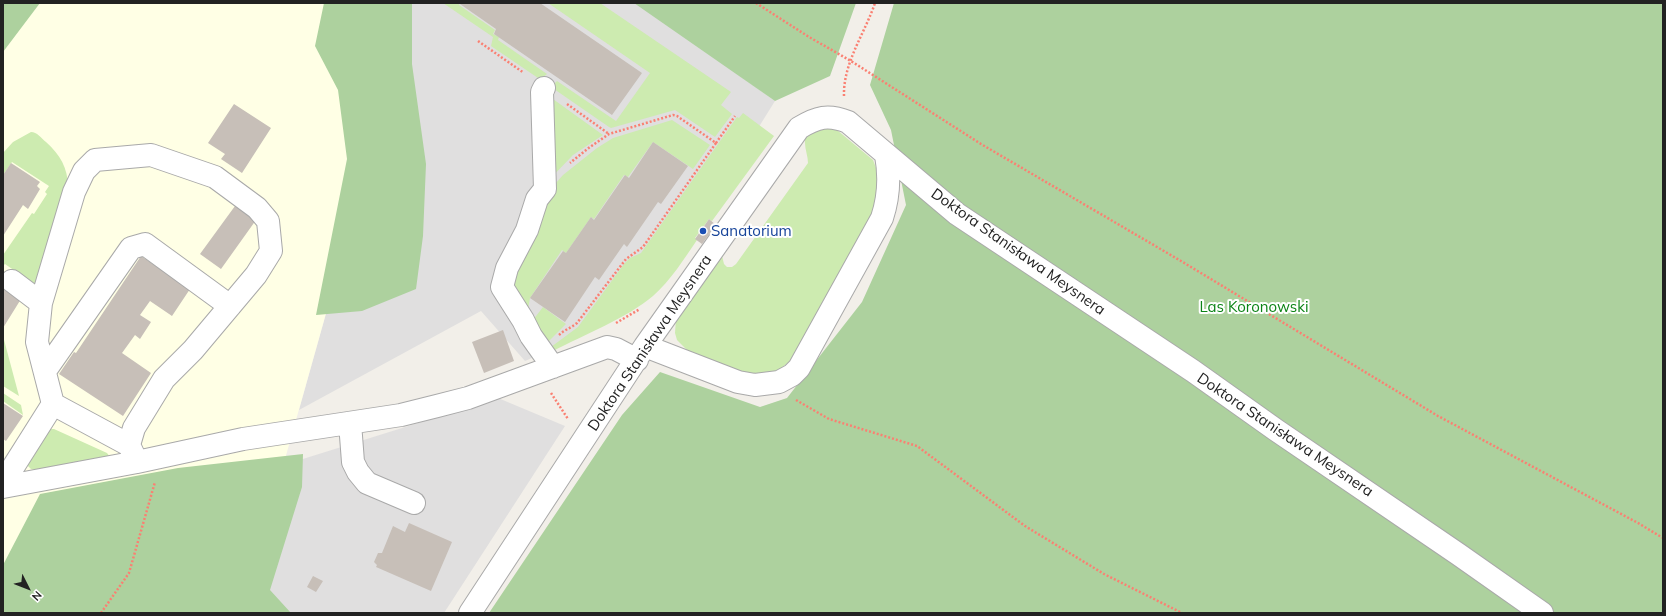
<!DOCTYPE html>
<meta charset="utf-8">
<style>
body{margin:0}
#map{position:relative;width:1666px;height:616px;overflow:hidden;background:#f2efe9;font-family:Mulish,sans-serif}
canvas{display:block}
.frame{position:absolute;inset:0;border:4px solid #222;pointer-events:none}
.north{position:absolute;left:8px;top:568px;width:40px;height:40px;-webkit-text-stroke:3px #fff;paint-order:stroke;rotate:132deg;font-size:11px;font-weight:700;line-height:16px;text-align:center;color:#222}
.north::after{content:'';display:block;margin:auto;width:14px;height:18px;background:#222;clip-path:polygon(50% 0,100% 100%,50% 72%,0 100%)}
</style>
<div id="map">
<canvas width="1666" height="616"></canvas>
<div class="frame"></div>
<div class="north">N</div>
</div>
<script>
const c = document.querySelector('canvas').getContext('2d');
c.lineJoin = 'round';
function paint(path, color) {
  c.fillStyle = color;
  c.fill(path, 'evenodd');
}
function stroke(path, color, width, dash) {
  c.strokeStyle = color;
  c.lineWidth = width;
  c.lineCap = dash ? 'butt' : 'round';
  c.setLineDash(dash || []);
  c.stroke(path);
}
function drawText(font, color, halo, rows, align = 'center') {
  c.font = font + ' Mulish,sans-serif';
  c.lineWidth = 4;
  c.setLineDash([]);
  c.textBaseline = 'middle';
  c.strokeStyle = halo;
  c.fillStyle = color;
  for (const [text, x, y, turn = 0] of rows) {
    c.save();
    c.translate(x, y);
    c.rotate((+turn || 0) * Math.PI / 180);
    c.textAlign = isNaN(turn) ? turn : align;
    if (halo) c.strokeText(text, 0, 0);
    c.fillText(text, 0, 0);
    c.restore();
  }
}
paint(new Path2D(`
 M400,3H639L775,101L697,226L568,342L525,361L481,311L299,410L364,178Z
 M498,398L565,426L444,613H238L290,463Z`), '#e0dfdf');
paint(new Path2D(`
 M3,3H400L364,178L269,516L3,613Z`), '#ffffe5');
paint(new Path2D(`
 M443,3H460L459,5L495,30L493,34L499,37L498,40L547,74L542,78H538L491,46L493,37Z
 M548,3H600L731,92L721,105L732,114L715,137L675,110L611,128L609,127L554,89V84L557,81L616,121L650,73Z
 M546,94L603,135L573,155L547,182Z
 M743,113L774,136L712,221L709,219L695,238L697,240C684,259 671,280 653,296C627,318 584,335 553,351L551,347L578,327L624,264L630,258L641,253L737,117L739,118Z
 M672,120L710,145L693,169L653,142L628,177L624,175L594,219L591,217L566,253L562,250L530,298L527,315L509,276L555,184L563,175L597,148L613,138Z
 M833,128L837,130L873,160L876,168L878,183L875,212L794,358L780,369L765,375L743,374L687,350L677,340L675,333L676,319L722,256L724,264L727,267H732L736,264L808,163C808,156 805,150 805,143C804,128 823,129 833,128Z
 M31,132C37,132 41,138 46,142C60,155 68,167 68,188L38,287L5,264L3,266V255L32,213L34,214L47,194L45,192L49,186L12,162L3,175V153L13,142Z
 M543,307L566,324L544,346L533,320Z
 M3,336L19,396L3,386Z
 M3,393L21,405L23,415L3,401Z
 M50,429H54L107,453L110,457L39,470L31,469L26,464L46,431Z`), '#cdebb0');
paint(new Path2D(`
 M3,3H40L3,52Z
 M324,3H412V64L426,164L423,236L416,289L362,311L316,315L347,159L338,90L315,46Z
 M634,3H856L830,76L775,101Z
 M894,3H1663V613H489L622,415L660,372L760,407L787,398L862,302L906,205L891,130L870,85Z
 M303,454L302,487L270,590L291,613H3V565L40,494L178,468Z`), '#add19e');
paint(new Path2D(`
 M461,3H540L642,73L612,115L494,34L496,29L460,4Z
 M234,104L271,128L242,173L221,159L225,154L208,143Z
 M653,142L688,166L661,204L658,202L627,247L624,244L599,280L595,277L565,322L530,298L563,251L566,253L591,217L594,220L625,175L629,178Z
 M11,163L40,182L37,186L40,189L28,209L23,205L3,236V175Z
 M235,206L256,220L221,269L200,254Z
 M709,219L716,225L702,244L695,239Z
 M141,256L190,289L172,316L150,301L140,315L151,322L140,339L135,335L122,353L151,373L123,416L59,374L74,352L76,353Z
 M3,287L21,299L3,328Z
 M503,330L514,361L484,373L472,342Z
 M3,403L23,416L6,441L3,439Z
 M409,523L452,542L431,591L376,567L377,565L374,562L378,553H382L393,526L405,532Z
 M313,576L323,581L316,592L307,587Z`), '#c7bfb8');
const minor = new Path2D(`
 M544,88L542,92L545,189L537,199L527,230L507,268L502,287L523,320L531,336L553,367
 M12,281L41,303L37,342L53,404
 M41,303L74,192L84,171L95,160L151,155L215,177L257,208L268,221L271,251L256,275L193,350L164,379L134,428L129,445
 M645,346L738,382L755,385L779,382L792,375L799,368L882,218C889,197 890,177 886,155
 M45,371L131,248L145,244L230,306
 M350,423L353,462L358,472L367,483L414,503
 M3,483L53,404L129,445L137,462L243,439L401,415L437,406L468,398L607,347L616,349L637,360
 M3,487L137,462
 M470,613L645,346L799,128C817,117 828,114 848,122L957,214L1193,371L1276,430L1458,554L1542,613`);
stroke(minor, '#a9a9a9', 24);
stroke(new Path2D(`
 M756,3L809,37L851,61L981,144L1181,261L1438,416L1638,523L1663,538
 M478,41L524,73
 M844,96C843,63 865,33 875,3
 M567,104L609,134
 M716,143L735,116
 M616,323L640,309
 M559,335C564,330 571,328 577,323L626,259L643,247L716,143L677,116L673,115L609,134L590,147L570,163
 M551,393L568,419
 M796,400L829,419L917,446L1025,526L1104,574L1182,613
 M101,613L129,573L155,482`), '#fa8072', 2.5, [2, 2]);
stroke(minor, '#fff', 22);
for (const [x, y, r, color] of [
 [703,231,4,"#1a4fb4"]
]) {
  const dot = new Path2D();
  dot.arc(x, y, r, 0, 2 * Math.PI);
  c.fillStyle = color;
  c.fill(dot);
  stroke(dot, '#fff', 1.5);
}
drawText('15px', '#164399', '#fff', [
 ["Sanatorium",711,231]
], 'left');
drawText('15px', '#222', '#fff', [
 ["Doktora Stanisława Meysnera",1018,252,35],
 ["Doktora Stanisława Meysnera",650,343,-56],
 ["Doktora Stanisława Meysnera",1285,435,34]
]);
drawText('15px', '#0c8416', '#fff', [
 ["Las Koronowski",1254,307]
]);
</script>
